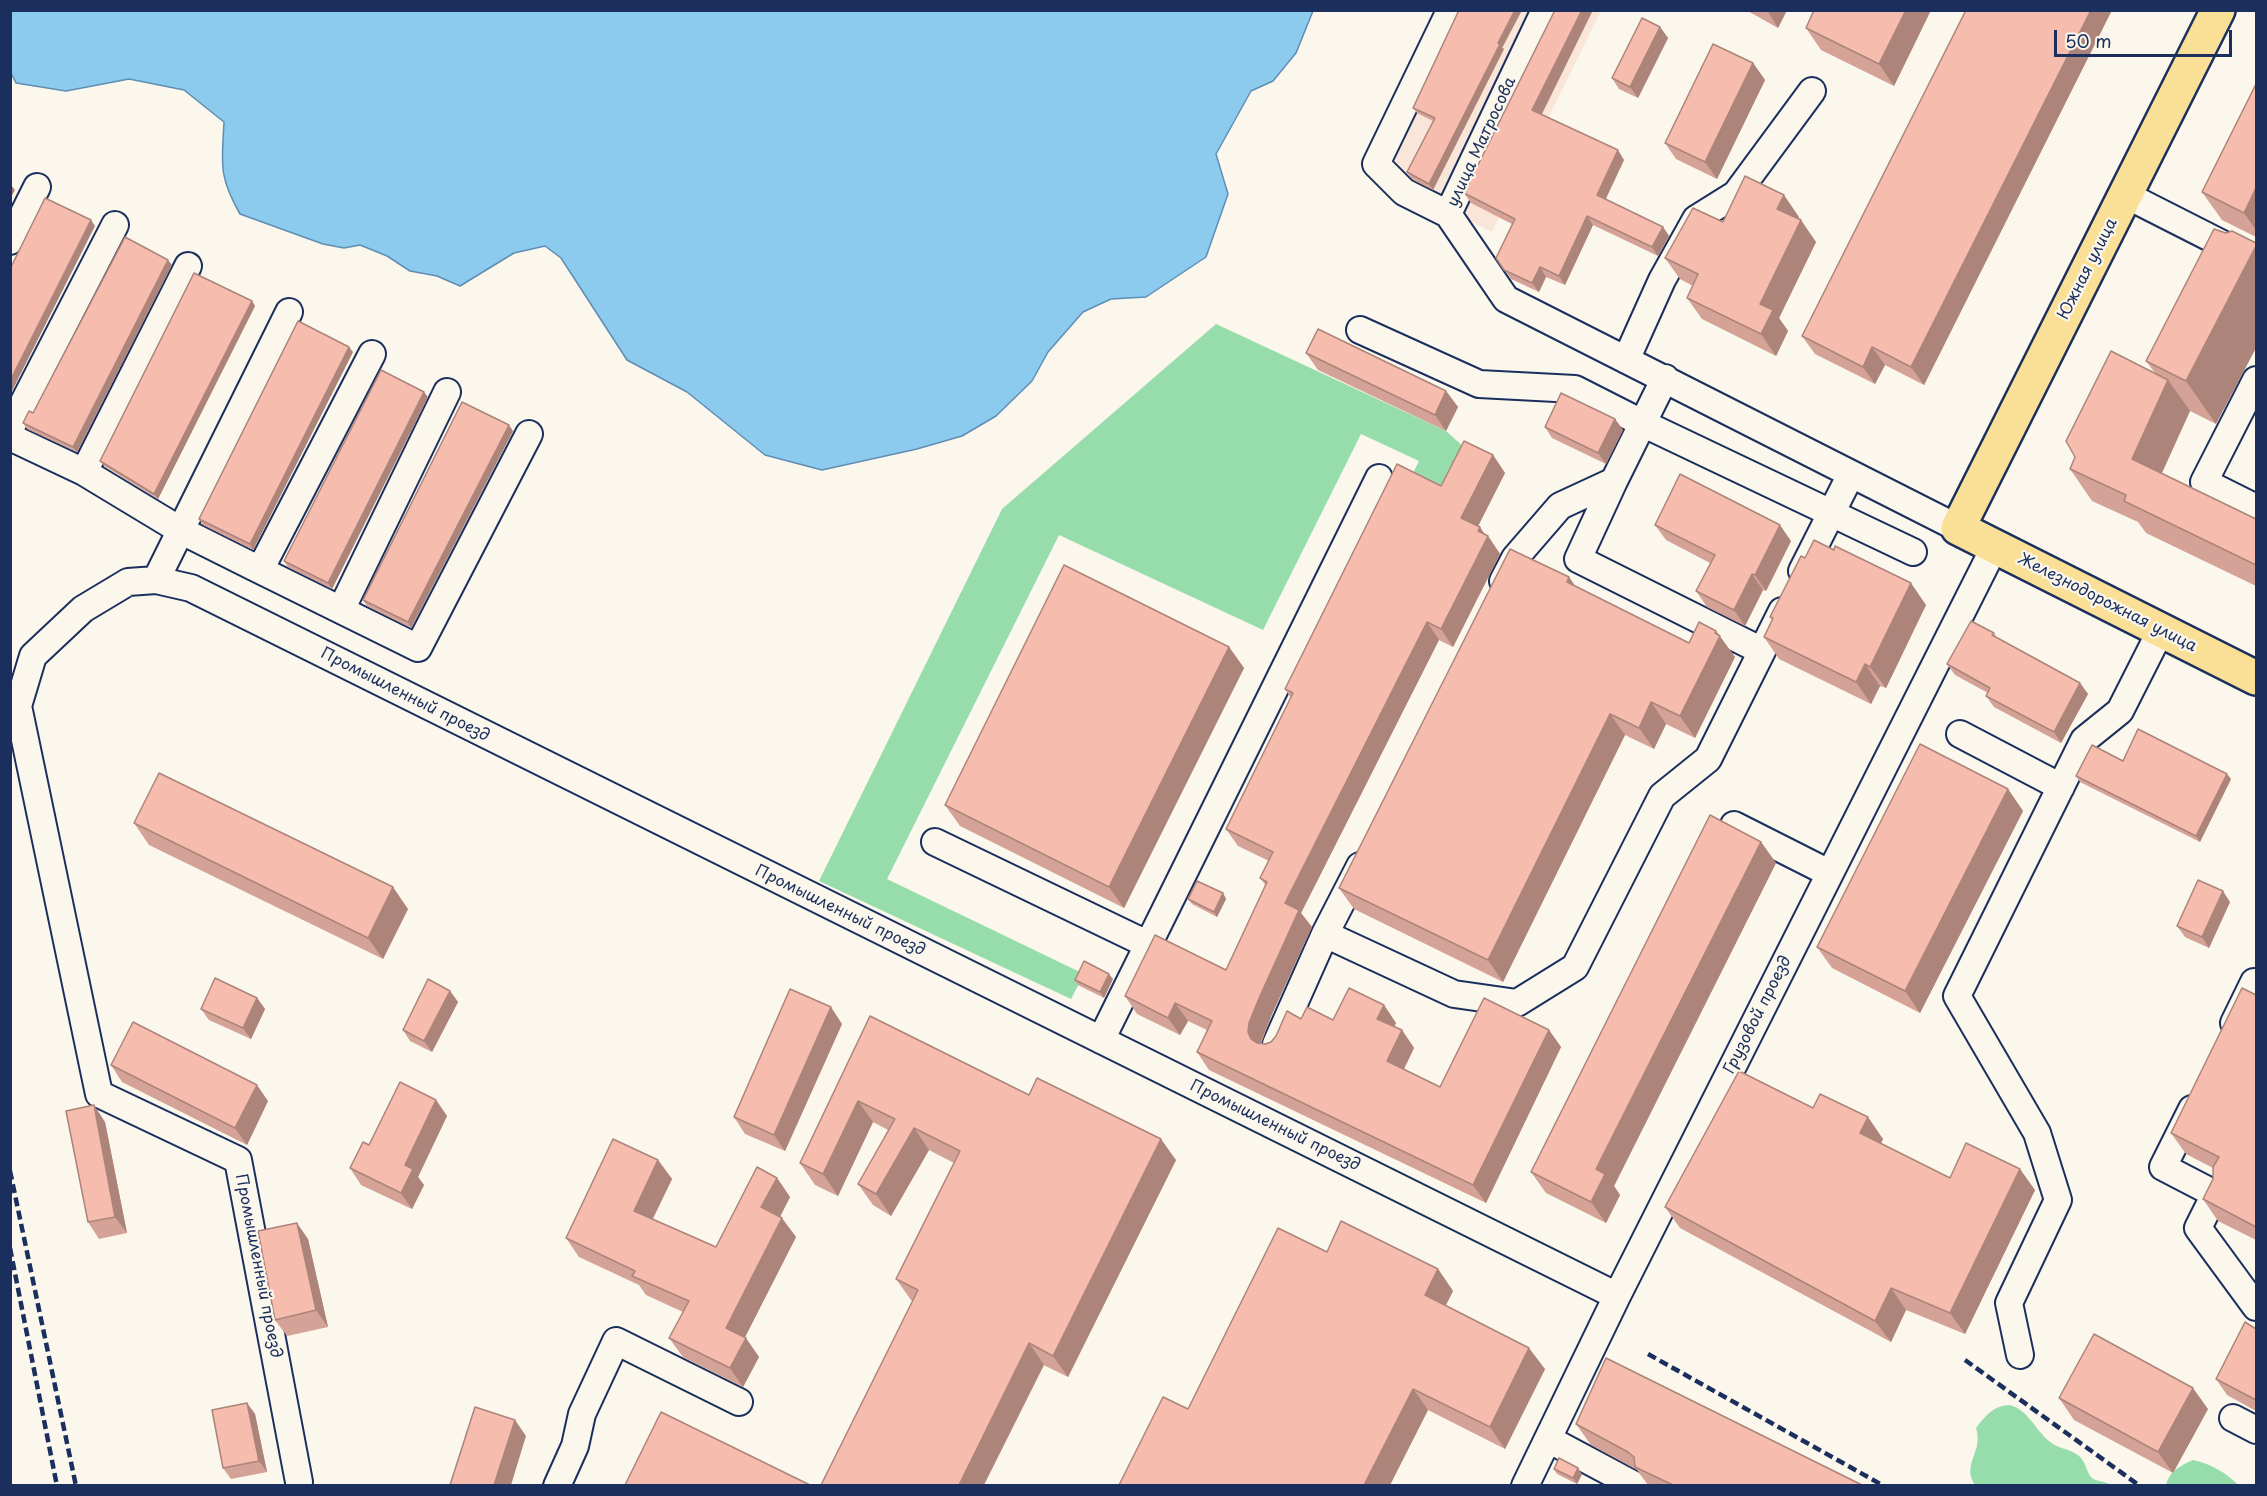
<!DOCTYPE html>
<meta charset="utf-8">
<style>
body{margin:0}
#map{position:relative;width:2267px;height:1496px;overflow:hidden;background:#fbf7ec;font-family:"Playpen Sans",sans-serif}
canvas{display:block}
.frame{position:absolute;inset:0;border:12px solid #1b2f5e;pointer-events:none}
.scale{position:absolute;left:2054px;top:30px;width:178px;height:27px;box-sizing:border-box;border:3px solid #1b2f5e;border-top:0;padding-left:8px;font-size:18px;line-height:21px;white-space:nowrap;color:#1b2f5e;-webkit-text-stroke:4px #fbf7ec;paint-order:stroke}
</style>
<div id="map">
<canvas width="2267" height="1496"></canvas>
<div class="frame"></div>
<div class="scale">50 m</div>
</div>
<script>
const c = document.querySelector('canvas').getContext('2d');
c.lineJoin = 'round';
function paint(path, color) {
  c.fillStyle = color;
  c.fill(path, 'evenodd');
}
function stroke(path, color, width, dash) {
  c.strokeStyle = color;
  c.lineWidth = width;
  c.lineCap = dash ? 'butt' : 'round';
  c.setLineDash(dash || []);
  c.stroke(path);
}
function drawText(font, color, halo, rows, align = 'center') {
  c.font = font + ' "Playpen Sans",sans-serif';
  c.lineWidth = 4.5;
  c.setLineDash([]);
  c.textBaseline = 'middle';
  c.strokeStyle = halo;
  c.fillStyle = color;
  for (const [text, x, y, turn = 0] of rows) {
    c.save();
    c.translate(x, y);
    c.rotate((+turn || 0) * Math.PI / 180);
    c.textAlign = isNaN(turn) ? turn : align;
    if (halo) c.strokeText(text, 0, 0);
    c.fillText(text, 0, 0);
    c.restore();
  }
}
paint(new Path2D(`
 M1434,11H1601L1492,232L1360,164Z`), '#fae5d9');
paint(new Path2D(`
 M1216,324L1446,431L1476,458L1453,503L1409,481L1419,461L1361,434L1263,630L1059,535L887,879L1084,974L1071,999L819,881L1002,509Z
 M2009,1405C2029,1409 2036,1433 2053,1444C2061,1449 2071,1449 2079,1456C2085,1461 2086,1469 2090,1476C2096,1483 2104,1480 2111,1485H1975C1961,1464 1984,1452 1976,1428C1985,1416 1993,1406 2009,1405Z
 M2193,1460C2209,1463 2227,1473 2238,1485L2166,1486C2169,1471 2180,1466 2193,1460Z`), '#97ddab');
const water = new Path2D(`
 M10,11L11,10L1313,11L1296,53L1273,81L1251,91L1216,154L1228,194L1206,257L1146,297L1111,299L1083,312L1048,352L1032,381L996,416L962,436L917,449L822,470L765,455L687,392L627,360L561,258L545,246L514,253L460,286L437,276L410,271L387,256L360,245L344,248L323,244L240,214C218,176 222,163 224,122L184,90L129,79L66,91L16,83L11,73Z`);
paint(water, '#8ccbed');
stroke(water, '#5f8db4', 1.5);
const minor = new Path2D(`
 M1545,10L1448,214L1506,299L1958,528
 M2126,195L2256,261
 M1448,214L1404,192L1376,164L1448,15
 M10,241L37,187
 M188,266L84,472L180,530L260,570L372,354
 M1360,330L1479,384L1575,389L1642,423L1913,552
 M1626,360L1662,280L1696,219L1736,194L1812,91
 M2256,380L2204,482L2256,508
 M10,429L115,225
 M10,437L84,472
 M1614,481L1578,559L1762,651
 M260,570L341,610L447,392
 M1802,571L1851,474
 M156,580L289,312
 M1503,581L1515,558L1560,506L1614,481L1665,378
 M341,610L418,648L529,434
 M1960,734L2061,787
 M1734,825L1829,873
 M935,842L1149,945
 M1325,934L1454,994L1517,1003L1575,967L1662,796L1708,759L1782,611
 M2234,1023L2254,982L2256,983
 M1101,1040L1379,478
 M1276,1044L1325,934L1360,866
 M2192,1109L2163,1167L2215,1194L2198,1228L2256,1307
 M2020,1355L2009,1303L2058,1200L2037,1133L1957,996L2084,740L2120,711L2161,630
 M2233,1418L2256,1430
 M1548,1439L1636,1486
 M299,1482L238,1160L99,1094L18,706L33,656L83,609L128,582L156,580L191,588L1617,1296
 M557,1486L575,1446L582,1414L616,1341L739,1402
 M1525,1486L1617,1296L1995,546`);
const major = new Path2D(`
 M2218,10L1958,528L2256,678`);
stroke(minor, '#1b2f5e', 30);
stroke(major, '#1b2f5e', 38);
stroke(minor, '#fbf7ec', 26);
stroke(major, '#fadf96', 33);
stroke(new Path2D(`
 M10,1171L76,1486
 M10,1248L57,1486
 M1648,1354L1884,1486
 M1965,1360L2140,1486`), '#1b2f5e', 4.5, [9, 4.5]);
paint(new Path2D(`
 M1459,10H1522L1502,48L1504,49L1433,190L1413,180L1407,172L1433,121L1417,113L1413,108Z
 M1746,10H1787L1778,28Z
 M1814,10H1931L1894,86L1821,50L1806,28Z
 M1966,10H2112L1924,385L1885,365L1875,384L1815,354L1802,336Z
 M1660,27L1668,38L1638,98L1619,89L1612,78Z
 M1753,63L1765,80L1717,179L1676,159L1665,143Z
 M2256,84V237L2222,220L2202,192Z
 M1541,115L1624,160L1605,200L1663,227L1669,236L1658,256L1593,225L1565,285L1546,277L1539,292L1511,279L1496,258L1512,224L1471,203L1464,193Z
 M1799,217L1798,219L1816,242L1779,318L1788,331L1776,356L1702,319L1687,298L1693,286L1680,279L1665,258L1723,222Z
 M2214,229L2216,424L2190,411L2162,473L2256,519V586L2146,533L2138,522L2092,501L2070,469L2155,373L2146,361Z
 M172,265L77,452L27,429L23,423L33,413Z
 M252,301L255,306L158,499L104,466L100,461Z
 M353,352L253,550L203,525L199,519Z
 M1306,353L1446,391L1458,407L1446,431L1318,370Z
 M428,397L332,589L288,567L284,561Z
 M1615,419L1623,430L1606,464L1552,438L1545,427Z
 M513,431L411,628L367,606L363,600Z
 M1493,455L1505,473L1478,526L1485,534L1488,536L1500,554L1453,647L1439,640L1301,913L1312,927L1272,1014L1261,1044H1265L1271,1042L1301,1019L1333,1020L1384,1005L1396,1023L1394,1027L1402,1030L1414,1048L1404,1069L1440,1087L1549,1030L1561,1047L1486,1203L1209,1070L1197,1052L1207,1030L1188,1021L1180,1035L1137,1014L1125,996L1226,970L1266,886L1260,878L1269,861L1238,846L1226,829L1291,698L1285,689L1441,486Z
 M1655,525L1791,541L1766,591L1763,590L1745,626L1707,607L1696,591L1710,563L1666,540Z
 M1569,577L1574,585L1689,643L1716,631L1735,657L1695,738L1666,724L1654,749L1625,735L1503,982L1354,909L1339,888Z
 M1926,605L1886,688L1880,686L1871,704L1779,659L1764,637L1772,620L1770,617Z
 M1994,633L1997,638L2080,683L2088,694L2061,743L1994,707L1986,696L1988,693L1955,675L1947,664Z
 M1229,647L1244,668L1124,908L960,826L945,805Z
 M2123,761L2231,779L2200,842L2080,782L2076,776Z
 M2008,789L2023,811L1920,1013L1832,968L1817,947Z
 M134,823L408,909L383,959L149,845Z
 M1761,842L1776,863L1614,1186L1620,1195L1606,1223L1546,1193L1531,1172Z
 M1223,893L1226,899L1217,917L1192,904L1188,899Z
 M2230,902L2209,948L2185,937L2177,926Z
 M1113,979L1104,998L1078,985L1075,980Z
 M450,991L458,1002L432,1052L410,1041L403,1030Z
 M2256,995V1240L2218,1221L2203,1199L2213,1179V1168L2186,1154L2171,1133Z
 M257,998L265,1009L251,1039L209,1020L201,1009Z
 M870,1016L1029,1095L1176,1160L1068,1377L911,1300L896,1279L954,1163L929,1150L891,1216L873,1205L858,1184L888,1130L873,1122L838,1196L815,1185L800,1163Z
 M842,1024L785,1151L745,1134L734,1117Z
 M111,1065L268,1101L247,1145L122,1082Z
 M436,1100L447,1116L418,1177L424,1185L412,1209L361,1185L350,1168L369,1145Z
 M1813,1108L1883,1139L1881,1144L1950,1178L2035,1190L1965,1334L1906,1310L1891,1342L1680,1228L1665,1207Z
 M105,1122L127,1233L99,1239L88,1222Z
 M658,1160L672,1179L653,1219L716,1247L777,1178L790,1197L780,1217L796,1237L745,1337L759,1357L743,1387L683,1357L669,1338L683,1312L646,1295L639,1285L579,1257L566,1238Z
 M308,1239L328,1327L287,1336L275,1320Z
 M1327,1252L1438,1269L1453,1291L1445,1306L1545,1369L1505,1449L1428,1410L1390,1485H1119Z
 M2256,1329V1411L2227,1395L2216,1379Z
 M2059,1398L2208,1409L2173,1473L2074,1420Z
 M247,1403L255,1414L267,1472L231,1479L223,1468Z
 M1576,1424L1862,1485H1648L1637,1470L1591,1445Z
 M1554,1469L1582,1474L1577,1484L1557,1474Z`), '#d4a296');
paint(new Path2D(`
 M1515,10H1522L1502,48L1504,49L1433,190L1429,184Z
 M1582,10H1593L1539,120L1532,110Z
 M1767,10H1787L1778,28Z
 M1906,10H1931L1894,86L1879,64Z
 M2091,10H2112L1924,385L1911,367Z
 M1660,27L1668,38L1638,98L1630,87Z
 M1753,63L1765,80L1717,179L1705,162Z
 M1618,150L1624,160L1603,205L1597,195Z
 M11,185L15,190L10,199Z
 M2256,188V230L2244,213Z
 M1784,195L1799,217L1792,230L1777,209Z
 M1587,216L1593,225L1565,285L1559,276Z
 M91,220L95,226L10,395V381Z
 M1801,220L1816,242L1779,318L1788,331L1776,356L1761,334L1760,304Z
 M1663,227L1669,236L1658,256L1652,247Z
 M2256,246V348L2216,424L2186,381Z
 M168,260L172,265L77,452L73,447Z
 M1540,267L1546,277L1539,292L1532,283Z
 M252,301L255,306L158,499L154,494Z
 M349,347L353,352L253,550L250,544Z
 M1872,347L1885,365L1875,384L1863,367Z
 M2168,380L2190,411L2154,490L2132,459Z
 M1446,391L1458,407L1446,431L1435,415Z
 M424,392L428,397L332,589L328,583Z
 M1615,419L1623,430L1606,464L1598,453Z
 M509,425L513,431L411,628L408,622Z
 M1493,455L1505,473L1473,536L1461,518Z
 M1780,525L1791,541L1766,591L1755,575Z
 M1480,527L1487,538L1488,536L1500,554L1453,647L1441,629Z
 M1752,574L1763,590L1745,626L1734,610Z
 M1569,577L1584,599L1567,582Z
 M1911,583L1926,605L1886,688L1870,667Z
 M1427,622L1439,640L1301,913L1312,927L1272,1014L1261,1041L1260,1049L1251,1039L1248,1032L1249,1023L1285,903Z
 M1716,631L1735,657L1695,738L1680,716Z
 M1229,647L1244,668L1124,908L1109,887Z
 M1865,664L1880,686L1871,704L1856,682Z
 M2080,683L2088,694L2061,743L2054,732Z
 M1651,702L1666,724L1654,749L1639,728Z
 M1610,714L1625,735L1503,982L1488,960Z
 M2227,774L2231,779L2200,842L2196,836Z
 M2008,789L2023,811L1920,1013L1905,991Z
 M1761,842L1776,863L1614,1186L1620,1195L1606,1223L1591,1202L1596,1169Z
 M393,887L408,909L383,959L368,938Z
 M2223,891L2230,902L2209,948L2202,937Z
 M1223,893L1226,899L1217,917L1214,912Z
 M1109,974L1113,979L1104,998L1100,992Z
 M450,991L458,1002L432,1052L424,1041Z
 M257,998L265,1009L251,1039L243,1028Z
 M1175,1003L1188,1021L1180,1035L1168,1018Z
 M1384,1005L1396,1023L1389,1037L1377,1019Z
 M831,1007L842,1024L785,1151L774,1135Z
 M1402,1030L1414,1048L1399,1079L1387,1061Z
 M1549,1030L1561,1047L1486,1203L1473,1185Z
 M257,1085L268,1101L247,1145L235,1128Z
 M436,1100L447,1116L418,1177L424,1185L412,1209L401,1193L405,1165Z
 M858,1101L873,1122L838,1196L823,1174Z
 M94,1105L105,1122L127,1233L115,1217Z
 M1868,1117L1883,1139L1875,1155L1860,1133Z
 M914,1128L929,1150L891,1216L876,1194Z
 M1161,1139L1176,1160L1068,1377L1053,1356Z
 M658,1160L672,1179L647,1230L634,1211Z
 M2020,1169L2035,1190L1965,1334L1950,1313Z
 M777,1178L790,1197L775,1226L761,1207Z
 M782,1218L796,1237L740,1347L726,1328Z
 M297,1223L308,1239L328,1327L316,1310Z
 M1438,1269L1453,1291L1440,1317L1425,1295Z
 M1891,1288L1906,1310L1891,1342L1875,1321Z
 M746,1338L759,1357L743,1387L730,1368Z
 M1029,1343L1044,1365L984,1485H959Z
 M1529,1348L1545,1369L1505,1449L1490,1427Z
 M2193,1388L2208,1409L2173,1473L2158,1452Z
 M1413,1389L1428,1410L1390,1485H1364Z
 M247,1403L255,1414L267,1472L259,1461Z
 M515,1420L526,1436L511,1485H494Z
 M1578,1468L1582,1474L1577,1484L1573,1478Z`), '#ac847a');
const building = new Path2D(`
 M1459,10H1515L1498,43L1500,44L1429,184L1407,172L1435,118L1413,108Z
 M1555,10H1582L1532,110L1618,150L1597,195L1663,227L1652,247L1587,216L1559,276L1540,267L1532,283L1504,270L1496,258L1515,219L1464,193Z
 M1814,10H1906L1879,64L1806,28Z
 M1966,10H2091L1911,367L1872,347L1863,367L1802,336Z
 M1642,18L1660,27L1630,87L1612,78Z
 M1713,44L1753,63L1705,162L1665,143Z
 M2256,84V188L2244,213L2202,192Z
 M1745,176L1784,195L1777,209L1801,220L1760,304L1773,310L1761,334L1687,298L1698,274L1665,258L1693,208L1723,222Z
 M45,198L91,220L10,381V269Z
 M2214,229L2226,233L2232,231L2256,243V246L2186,381L2146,361Z
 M125,237L168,260L73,447L23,423L29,411L33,413Z
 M194,273L252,301L154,494L100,461Z
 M298,321L349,347L250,544L199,519Z
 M1318,329L1446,391L1435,415L1306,353Z
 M2111,351L2168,380L2132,459L2256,519V565L2124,501L2126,495L2070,469L2075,457L2066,441Z
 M381,370L424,392L328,583L284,561Z
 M1561,393L1615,419L1598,453L1545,427Z
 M462,402L509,425L408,622L363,600Z
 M1464,441L1493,455L1461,518L1480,527L1478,531L1488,536L1441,629L1427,622L1285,903L1299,910L1260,996L1249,1023L1248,1032L1251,1039L1257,1043L1265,1044L1271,1042L1276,1036L1287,1011L1301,1019L1307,1007L1333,1020L1349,988L1384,1005L1377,1019L1402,1030L1387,1061L1440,1087L1484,998L1549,1030L1473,1185L1197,1052L1212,1021L1175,1003L1168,1018L1125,996L1155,935L1226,970L1267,882L1260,878L1273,852L1226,829L1293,693L1285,689L1397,464L1441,486Z
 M1680,474L1780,525L1755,575L1752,574L1734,610L1696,591L1715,555L1655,525Z
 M1814,540L1834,550L1835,546L1911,583L1870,667L1865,664L1856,682L1764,637L1773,618L1770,617L1801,556L1805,558Z
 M1510,549L1569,577L1567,582L1689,643L1699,622L1716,631L1715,633L1720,636L1680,716L1651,702L1639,728L1610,714L1488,960L1339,888Z
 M1064,565L1229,647L1109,887L945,805Z
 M1971,621L1994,633L1992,635L2080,683L2054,732L1986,696L1990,688L1947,664Z
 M2138,729L2227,774L2196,836L2076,776L2092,745L2123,761Z
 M1920,744L2008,789L1905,991L1817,947Z
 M159,773L393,887L368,938L134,823Z
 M1710,815L1761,842L1596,1169L1605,1174L1591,1202L1531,1172Z
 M2198,880L2223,891L2202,937L2177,926Z
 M1197,881L1223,893L1214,912L1188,899Z
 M1084,961L1109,974L1100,992L1075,980Z
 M215,978L257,998L243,1028L201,1009Z
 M428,979L450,991L424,1041L403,1030Z
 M2242,988L2256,995V1227L2203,1199L2213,1179V1167L2219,1157L2171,1133Z
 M790,989L831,1007L774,1135L734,1117Z
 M870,1016L1029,1095L1037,1078L1161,1139L1053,1356L1029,1343L959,1485H821L918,1290L896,1279L960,1151L914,1128L876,1194L858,1184L895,1119L858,1101L823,1174L800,1163Z
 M133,1022L257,1085L235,1128L111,1065Z
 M1739,1071L1813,1108L1820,1094L1868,1117L1860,1133L1950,1178L1966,1143L2020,1169L1950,1313L1891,1288L1875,1321L1665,1207Z
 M400,1082L436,1100L405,1165L413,1169L401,1193L350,1168L363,1142L369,1145Z
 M94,1105L115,1217L88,1222L66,1111Z
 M613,1139L658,1160L634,1211L716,1247L757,1167L777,1178L761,1207L782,1218L726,1328L746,1338L730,1368L669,1338L689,1301L632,1276L635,1271L566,1238Z
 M1341,1221L1438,1269L1425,1295L1529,1348L1490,1427L1413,1389L1364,1485H1119L1163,1397L1188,1409L1278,1228L1327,1252Z
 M297,1223L316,1310L275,1320L258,1231Z
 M2245,1322L2256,1329V1400L2216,1379Z
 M2094,1334L2193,1388L2158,1452L2059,1398Z
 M1606,1358L1862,1485H1673L1635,1467L1634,1457L1628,1452L1576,1424Z
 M247,1403L259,1461L223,1468L212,1410Z
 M475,1407L515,1420L494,1485H450Z
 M661,1412L810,1485H625Z
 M1559,1458L1578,1468L1573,1478L1554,1469Z`);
paint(building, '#f6bcae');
stroke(building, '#ac847a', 1.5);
drawText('16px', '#1b2f5e', '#fbf7ec', [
 ["улица Матросова",1482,142,-65],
 ["Южная улица",2088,269,-63],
 ["Железнодорожная улица",2107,603,27],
 ["Промышленный проезд",405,695,27],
 ["Промышленный проезд",840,911,26],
 ["Грузовой проезд",1758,1015,-63],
 ["Промышленный проезд",1275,1126,26],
 ["Промышленный проезд",258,1266,79]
]);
</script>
